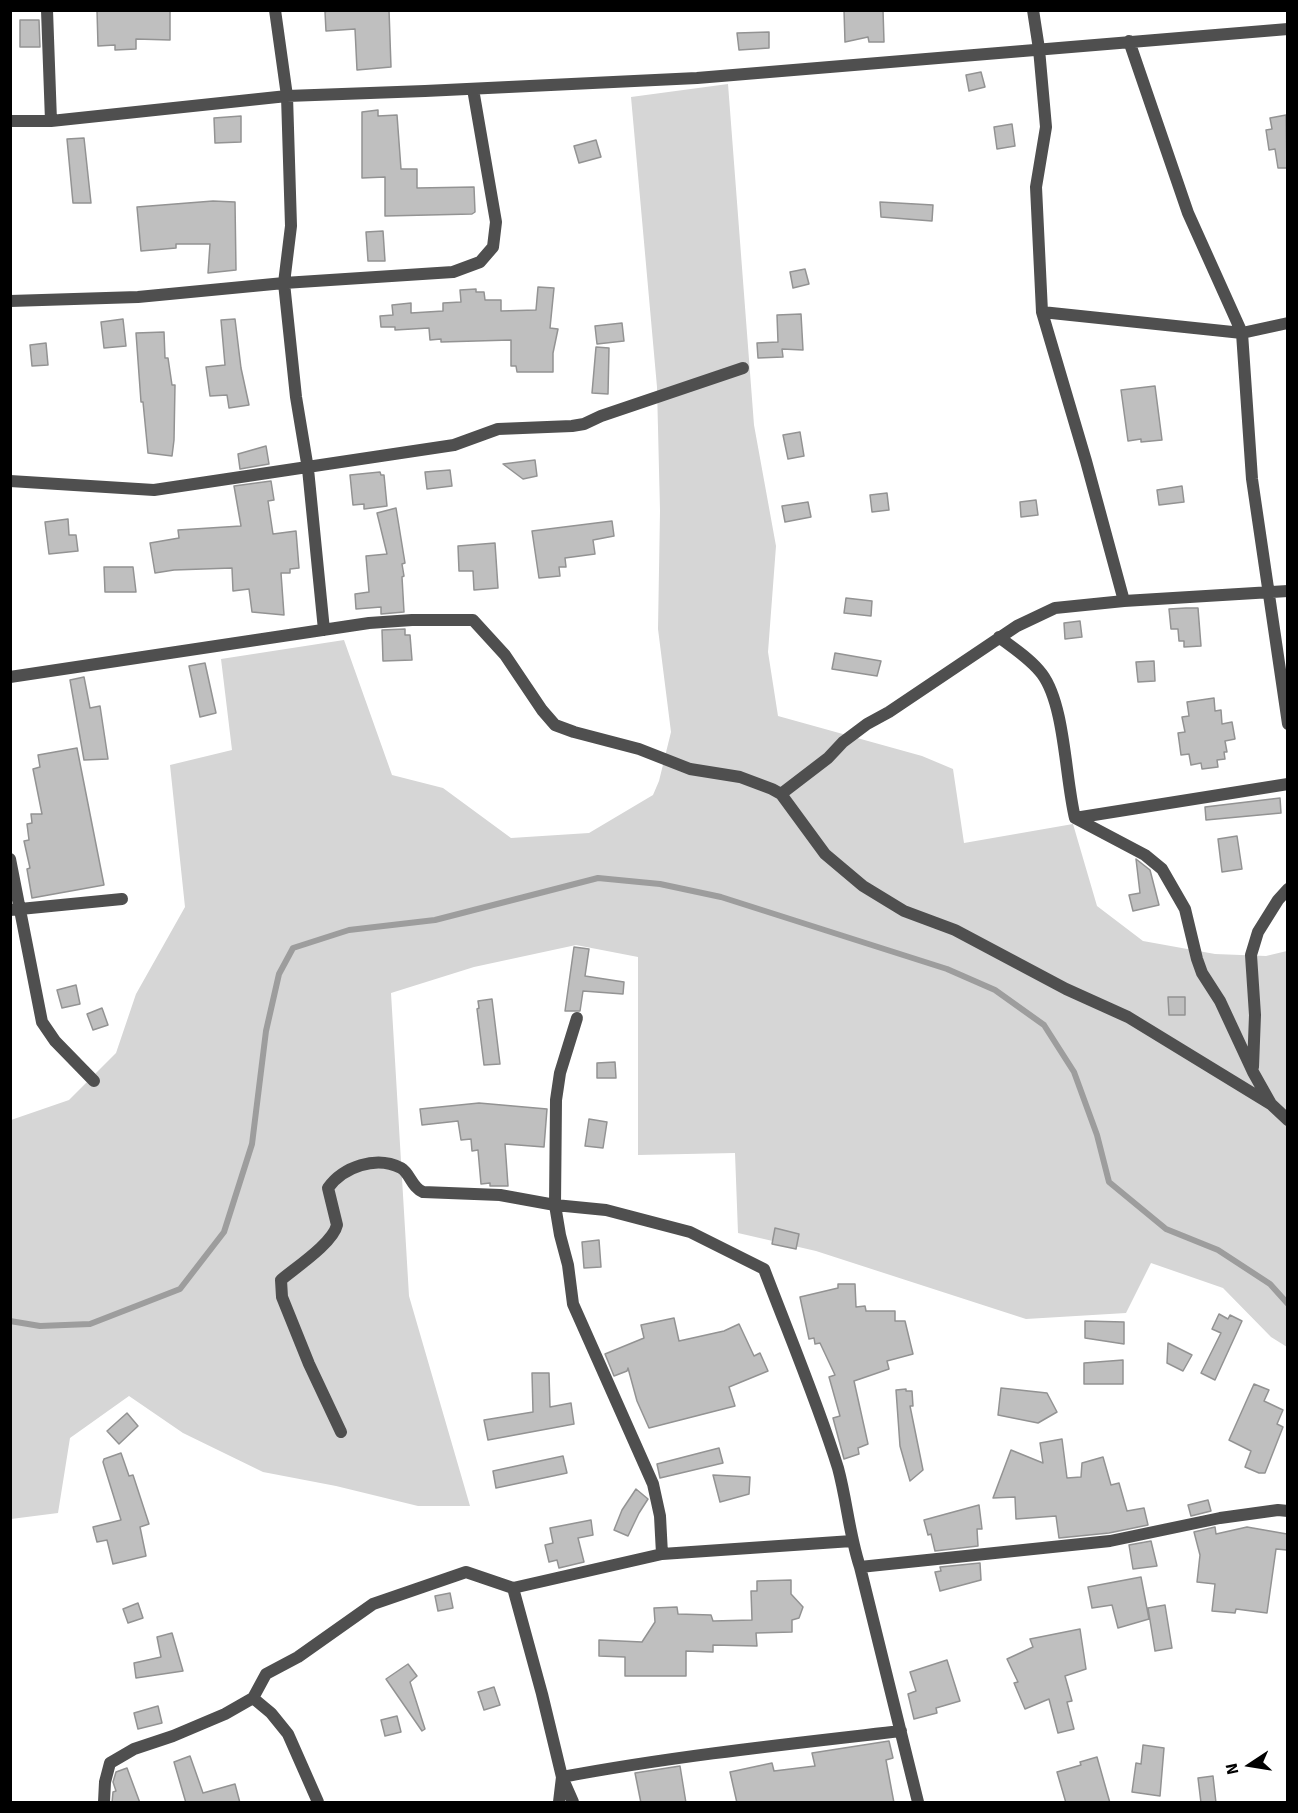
<!DOCTYPE html>
<style>
body{margin:0}
#map{position:relative;width:1298px;height:1813px;overflow:hidden;background:#fff;font-family:Signika,sans-serif}
canvas{display:block}
.frame{position:absolute;inset:0;border:12px solid #000;pointer-events:none}
.north{position:absolute;left:1220px;top:1735px;width:60px;height:60px;-webkit-text-stroke:4px #fff;paint-order:stroke;rotate:258deg;font-size:16px;font-weight:700;line-height:24px;text-align:center;color:#000}
.north::after{content:'';display:block;margin:auto;width:21px;height:27px;background:#000;clip-path:polygon(50% 0,100% 100%,50% 72%,0 100%)}
</style>
<div id="map">
<canvas width="1298" height="1813"></canvas>
<div class="frame"></div>
<div class="north">N</div>
</div>
<script>
const c = document.querySelector('canvas').getContext('2d');
c.lineJoin = 'round';
function paint(path, color) {
  c.fillStyle = color;
  c.fill(path, 'evenodd');
}
function stroke(path, color, width, dash) {
  c.strokeStyle = color;
  c.lineWidth = width;
  c.lineCap = dash ? 'butt' : 'round';
  c.setLineDash(dash || []);
  c.stroke(path);
}
paint(new Path2D(`
 M728,84L754,425L776,546L768,652L778,716L922,756L953,769L964,843L1073,824L1097,906L1143,941L1215,954L1266,956L1287,951V1347L1271,1337L1223,1288L1151,1263L1126,1313L1026,1319L816,1251L738,1233L735,1153L638,1155V957L576,945L474,967L391,993L409,1296L470,1506H418L336,1486L263,1472L183,1433L129,1396L70,1438L58,1513L11,1519V1120L69,1100L116,1053L136,994L185,907L170,765L232,750L221,659L344,640L392,775L443,788L511,838L589,833L653,795L659,781L671,732L658,629L660,511L657,387L631,97Z`), '#d6d6d6');
stroke(new Path2D(`
 M10,1321L40,1326L90,1324L180,1289L224,1232L252,1144L266,1031L279,974L293,948L349,930L435,920L598,878L660,884L721,897L947,969L995,990L1044,1025L1074,1072L1097,1135L1109,1182L1166,1229L1218,1250L1270,1284L1288,1304`), '#9d9d9d', 6);
const building = new Path2D(`
 M97,10H170V40L136,39V49L115,50V45L98,46Z
 M329,10H389L391,67L357,70L355,29L326,31L325,12Z
 M844,10H883L884,42H869L868,37L845,42Z
 M20,20H39L40,47H20Z
 M769,32V48L739,50L737,33Z
 M981,72L985,87L969,91L966,75Z
 M378,110V116L397,115L401,169H417V188L474,187L475,212L472,214L385,216V177L362,178V112Z
 M1286,115L1287,168H1278L1275,149L1269,150L1266,130L1272,129L1270,118Z
 M241,116V142L215,143L214,118Z
 M1012,124L1015,146L997,149L994,127Z
 M84,138L91,203H73L67,139Z
 M596,140L601,157L579,163L574,146Z
 M213,201L235,202L236,270L208,273L210,244H176V248L141,251L137,207Z
 M880,202L933,205L932,221L881,217Z
 M383,231L385,261H368L366,232Z
 M805,269L809,284L793,288L790,272Z
 M538,287L554,288L550,328L558,329L553,353V372H517L516,366H511V340L441,342V339L430,340L429,328L395,330V327H381L380,316L393,315L392,305L411,303V313L443,311V303L461,302L460,290L476,289V292H484L485,300H501V311L536,310Z
 M801,314L803,350L782,349L783,357L758,358L757,343L778,342L777,315Z
 M123,319L126,346L104,348L101,322Z
 M235,319L241,368L249,405L229,408L227,395L210,396L206,367L225,365L221,320Z
 M622,323L624,341L597,344L595,326Z
 M164,332L165,358H168L172,385H175L174,440L172,456L148,453L143,402H141L136,333Z
 M46,343L48,365L32,366L30,345Z
 M596,347L609,348L608,394L592,393Z
 M1155,386L1162,440L1141,442V439L1128,441L1121,390Z
 M800,432L804,456L788,459L783,435Z
 M266,446L269,464L240,469L238,454Z
 M535,460L537,476L523,479L503,464Z
 M450,470L452,486L427,489L425,472Z
 M380,472L381,475H384L387,506L364,509V504L353,505L350,475Z
 M271,481L274,500L268,501L273,534L296,531L299,568L290,569V573H281L284,615L252,612L249,589L233,591L232,568L174,570L155,573L150,543L179,538L178,530L241,526L234,486Z
 M1182,486L1184,502L1159,505L1157,490Z
 M887,493L889,510L872,512L870,495Z
 M1036,500L1038,515L1021,517L1020,502Z
 M808,502L811,517L785,522L782,506Z
 M396,508L405,563L402,564L404,576L402,577L404,612L381,614V607L356,609L355,594L369,592L366,556L387,554L377,513Z
 M68,519L69,535H76L78,551L49,554L45,522Z
 M612,521L614,536L593,540L595,554L565,558L566,567H559L560,576L539,578L532,531Z
 M495,543L498,588L474,590L473,571H459L458,546Z
 M104,567H133L136,592H105Z
 M846,598L872,601L871,616L844,613Z
 M1186,608H1198L1201,646L1184,647V641H1179L1178,629H1171L1169,609Z
 M1080,621L1082,637L1065,639L1064,623Z
 M405,629V635H410L412,660L383,661L382,630Z
 M835,653L881,661L877,676L832,669Z
 M1154,661L1155,681L1138,682L1136,662Z
 M205,663L216,713L200,717L189,666Z
 M84,677L90,708L100,706L108,759L84,760L70,680Z
 M1214,698L1215,711L1221,710L1222,724L1232,722L1235,739L1225,741L1227,752H1224L1225,759L1217,760L1218,767L1202,769L1201,763L1191,765L1189,754L1181,755L1178,733L1185,732L1182,717L1189,716L1187,702Z
 M77,748L104,885L32,898L27,869L30,868L24,841L29,840L27,824L32,823L31,814H42L33,769L40,767L38,755Z
 M1280,798L1281,813L1206,820L1205,807Z
 M1237,836L1242,869L1222,872L1218,839Z
 M1136,859L1150,870L1159,905L1133,911L1129,895L1140,893Z
 M574,947L589,949L585,976L624,982L623,994L583,991L580,1011H565Z
 M76,985L80,1004L62,1008L57,990Z
 M1168,997H1185V1015H1169Z
 M492,999L500,1064L484,1065L477,1009L479,1008L478,1001Z
 M102,1008L108,1025L93,1030L87,1014Z
 M615,1062L616,1078H597V1063Z
 M479,1103L547,1109L544,1147L505,1144L508,1186H490V1183L481,1184L478,1150L472,1151L471,1139L461,1140L458,1121L422,1125L420,1109Z
 M589,1119L607,1122L603,1148L585,1146Z
 M775,1228L799,1234L796,1249L772,1244Z
 M599,1240L601,1267L584,1268L582,1242Z
 M838,1284H855L856,1307L865,1306L866,1311H895V1321H905L913,1354L887,1361L889,1369L854,1381L868,1444L858,1448L859,1454L844,1459L833,1418L840,1416L829,1377L835,1375L820,1343L815,1344L814,1338L809,1339L800,1297L838,1288Z
 M1219,1314L1228,1319L1230,1315L1242,1321L1215,1380L1201,1373L1221,1333L1212,1329Z
 M674,1318L679,1341L724,1331L739,1324L754,1356L760,1353L768,1371L729,1387L735,1406L649,1428L637,1401L628,1368L627,1371L614,1376L605,1354L644,1338L641,1325Z
 M1085,1321L1124,1322V1344L1085,1338Z
 M1168,1343L1192,1355L1183,1371L1167,1363Z
 M1123,1360V1384H1084V1363Z
 M532,1373H549L550,1407L571,1403L574,1424L488,1440L484,1420L533,1412Z
 M1254,1384L1269,1390L1264,1401L1283,1410L1277,1424L1283,1427L1265,1473H1259L1245,1467L1251,1451L1229,1440Z
 M1001,1388L1047,1393L1057,1412L1038,1423L998,1415Z
 M906,1389V1391H912L913,1406H910L923,1470L910,1481L900,1446L896,1390Z
 M127,1413L138,1426L119,1444L107,1431Z
 M1062,1439L1067,1478L1081,1477L1082,1463L1103,1457L1111,1485L1119,1483L1127,1511L1144,1508L1148,1525L1109,1533L1059,1538L1056,1516L1016,1519L1015,1497L993,1498L1011,1450L1043,1463L1040,1443Z
 M719,1448L723,1463L660,1478L657,1464Z
 M121,1453L129,1476L133,1475L149,1524L140,1527L146,1556L113,1564L107,1540L97,1542L93,1527L121,1520L103,1462L104,1459Z
 M563,1456L567,1473L496,1488L493,1471Z
 M713,1475L750,1477L749,1494L720,1502Z
 M636,1489L648,1499L639,1513L628,1536L614,1530L622,1510Z
 M1208,1500L1211,1511L1191,1516L1188,1505Z
 M979,1505L982,1529H977L978,1546L935,1551L931,1534L928,1535L924,1520Z
 M591,1520L593,1535L578,1538L584,1562L559,1568L557,1560L549,1562L545,1545L553,1543L550,1528Z
 M1215,1527L1216,1534L1247,1527L1287,1534V1550L1276,1549L1267,1613L1236,1609L1235,1613L1212,1611L1215,1584L1197,1582L1200,1555L1194,1532Z
 M1151,1541L1157,1566L1133,1569L1129,1545Z
 M980,1563L981,1580L940,1591L935,1572L941,1571L940,1567Z
 M1141,1577L1149,1619L1118,1628L1112,1605L1092,1608L1088,1587Z
 M791,1580V1594L803,1607L799,1618L792,1620V1632L756,1633L757,1646L713,1645V1652L686,1651V1676H625V1657L599,1656V1640L642,1642L655,1622L654,1608L677,1607L678,1614L711,1615L713,1621L752,1620L751,1591H757V1581Z
 M450,1593L453,1608L438,1611L435,1596Z
 M138,1603L143,1618L128,1623L123,1609Z
 M1165,1605L1172,1648L1155,1651L1148,1608Z
 M1080,1629L1086,1669L1065,1676L1072,1701L1067,1702L1074,1729L1058,1733L1049,1699L1025,1709L1014,1683L1018,1682L1007,1659L1033,1647L1030,1639Z
 M172,1633L183,1671L136,1678L134,1663L161,1657L157,1637Z
 M947,1660L960,1701L936,1708L937,1713L914,1719L908,1694L916,1691L910,1672Z
 M408,1664L417,1676L410,1682L425,1729L422,1731L386,1679Z
 M494,1687L500,1705L484,1710L478,1692Z
 M158,1706L162,1723L138,1729L134,1713Z
 M397,1716L401,1732L385,1736L381,1720Z
 M889,1741L893,1758L886,1760L894,1803H737L730,1772L772,1763L774,1771L815,1766L812,1753Z
 M1143,1745L1164,1748L1160,1796L1132,1792L1136,1763L1141,1764Z
 M190,1756L203,1793L235,1784L240,1803H186L174,1762Z
 M1097,1757L1110,1803H1066L1057,1772L1081,1765L1080,1762Z
 M680,1766L686,1803H641L635,1773Z
 M127,1768L140,1803H112L113,1792L116,1791L113,1782L116,1772Z
 M1213,1776L1216,1803H1201L1198,1778Z`);
paint(building, '#bfbfbf');
stroke(building, '#939393', 1.5);
stroke(new Path2D(`
 M47,10L51,121
 M275,10L287,96L291,226L284,283L296,397L308,469L324,630
 M1033,10L1039,49L1046,127L1036,187L1042,312L1086,461L1124,601
 M1129,41L1188,213L1242,333L1252,479L1288,724
 M10,121H51L287,96L425,91L697,78L1288,29
 M10,301L138,297L284,283L453,272L480,262L493,247L496,222L473,89
 M1042,312L1242,333L1288,323
 M10,481L154,490L454,445L498,429L572,426L584,424L601,416L743,368
 M999,637C1013,648 1031,659 1042,674C1065,705 1065,777 1075,818L1145,855L1162,869L1185,909L1197,959L1202,973L1220,1001L1253,1072L1271,1104
 M10,677L369,623L412,620H473L505,655L542,710L555,725L574,732L639,749L690,769L740,777L772,789L781,794L825,854L863,886L904,911L955,930L1066,989L1128,1017L1272,1105L1288,1120
 M781,794L828,758L843,742L867,724L889,712L1017,626L1055,608L1124,601L1288,591
 M1075,818L1288,784
 M10,859L42,1022L55,1041L94,1081
 M10,910L122,899
 M577,1018L560,1073L556,1100L555,1205L560,1235L568,1265L573,1304L653,1484L660,1516L662,1554
 M1253,1067L1255,1015L1251,955L1258,932L1278,900L1288,889
 M341,1432L309,1364L282,1297L281,1280C295,1268 333,1243 337,1225L328,1188C343,1167 376,1155 401,1168C410,1173 412,1188 423,1192L500,1195L555,1205L606,1210L690,1232L764,1269C789,1335 817,1401 838,1468C847,1501 849,1534 860,1567L918,1802
 M860,1567L1110,1541L1220,1518L1278,1510L1288,1511
 M253,1698L266,1674L298,1657L373,1604L466,1572L513,1588
 M104,1802L105,1782L110,1763L134,1749L173,1736L225,1714L253,1698L271,1713L288,1734L318,1802
 M559,1802L562,1777C674,1756 788,1744 901,1731
 M573,1802L562,1777L542,1694L513,1588L662,1554L852,1541`), '#4f4f4f', 12);
</script>
